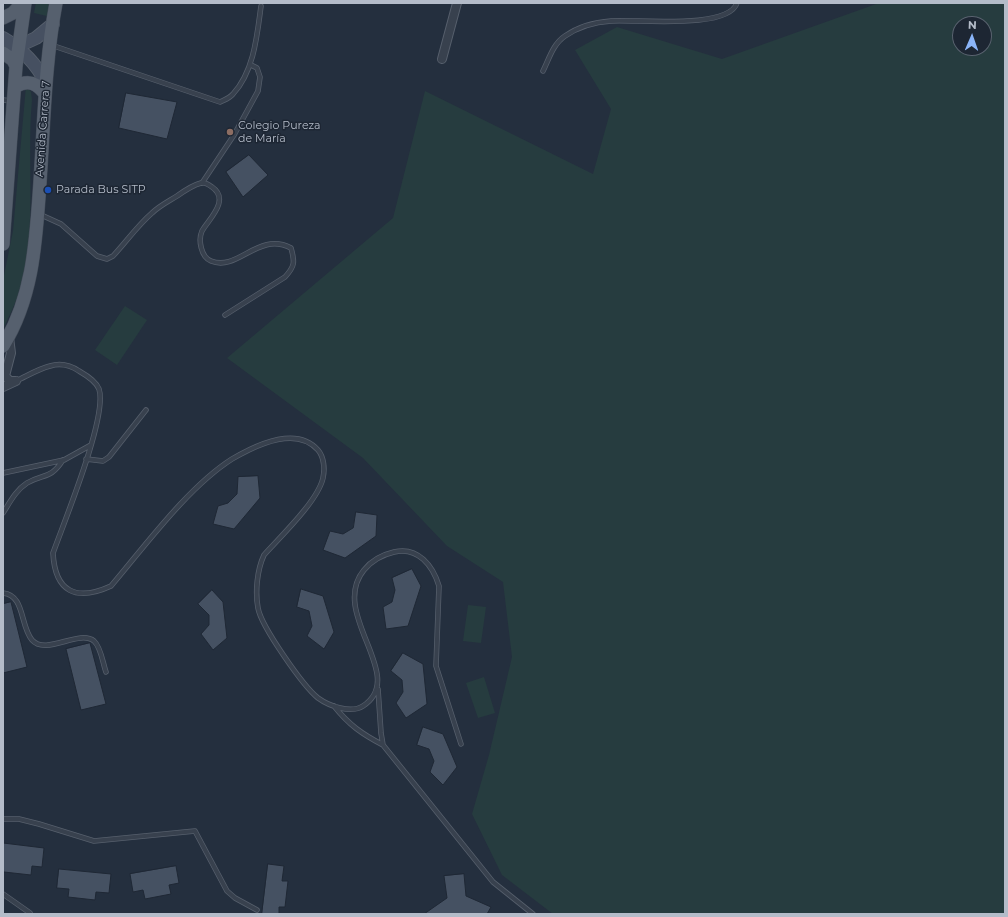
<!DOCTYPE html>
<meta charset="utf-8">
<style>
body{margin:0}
#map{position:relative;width:1008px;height:917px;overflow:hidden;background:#242f3e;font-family:Montserrat,sans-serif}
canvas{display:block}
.frame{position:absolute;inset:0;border:4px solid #b4bcc9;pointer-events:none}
.north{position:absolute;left:952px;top:16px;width:40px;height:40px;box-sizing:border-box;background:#1d2633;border:1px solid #59626f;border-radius:50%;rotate:2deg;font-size:11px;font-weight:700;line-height:16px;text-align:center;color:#b4bcc9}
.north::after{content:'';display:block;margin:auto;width:14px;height:18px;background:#8ab4f8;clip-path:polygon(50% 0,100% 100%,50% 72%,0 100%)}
</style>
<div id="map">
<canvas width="1008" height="917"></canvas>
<div class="frame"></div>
<div class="north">N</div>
</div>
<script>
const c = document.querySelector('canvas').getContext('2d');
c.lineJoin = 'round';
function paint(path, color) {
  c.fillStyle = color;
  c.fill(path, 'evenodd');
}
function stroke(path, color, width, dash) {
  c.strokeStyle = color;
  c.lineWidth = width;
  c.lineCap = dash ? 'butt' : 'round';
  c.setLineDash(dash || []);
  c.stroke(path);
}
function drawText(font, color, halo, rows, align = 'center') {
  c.font = font + ' Montserrat,sans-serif';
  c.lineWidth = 3;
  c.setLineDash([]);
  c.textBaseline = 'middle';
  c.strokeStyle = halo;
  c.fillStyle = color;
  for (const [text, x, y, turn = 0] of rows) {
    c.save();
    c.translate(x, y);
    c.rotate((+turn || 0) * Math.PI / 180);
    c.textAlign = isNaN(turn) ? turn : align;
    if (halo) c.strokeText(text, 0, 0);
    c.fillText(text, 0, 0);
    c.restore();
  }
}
paint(new Path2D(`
 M36,3H54L47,16L34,13Z
 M879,3H1005V914H553L502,875L472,814L489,755L512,657L503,582L447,546L363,458L227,358L393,218L425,91L593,174L611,109L575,50L617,27L722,59ZM960,24H984V48H960Z
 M26,86L31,92L32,100C26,165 39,235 17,298C13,308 8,319 3,329V280L13,231Z
 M125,306L147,320L117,365L95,350Z
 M468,605L486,607L481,643L463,641Z
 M484,677L495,713L478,718L466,683Z`), '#263c3f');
const building = new Path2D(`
 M126,93L177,102L167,139L119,128Z
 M249,155L268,175L243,197L226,172Z
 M258,476L260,498L234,529L213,524L218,506L228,503L237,494L238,477Z
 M356,512L377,515L376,536L345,558L323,550L330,531L343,534L353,528Z
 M412,569L421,586L408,626L386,629L383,607L392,602L395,590L392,578Z
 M301,589L323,596L334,632L324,649L307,636L312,626L309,611L297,607Z
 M212,590L223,602L227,638L213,650L201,634L209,625V615L198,604Z
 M11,602L27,667L3,673V604Z
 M90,643L106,704L81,710L66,649Z
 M403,653L423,664L427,704L406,718L396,703L403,692L402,680L391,671Z
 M423,727L443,734L457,767L443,785L430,772L434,761L429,749L417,745Z
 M3,843L44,848L42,867L32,866L31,875L4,872Z
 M268,864L284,866L282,881H288L285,907H279V914H262Z
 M176,866L179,883L169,885L171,894L145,899L143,890L133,892L130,874Z
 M59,869L111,874L109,893L96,892L95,900L68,897L69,889L57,888Z
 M464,874L466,896L491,907L487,914H424L447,898L444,876Z`);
paint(building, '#455162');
stroke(building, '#1f2835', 1);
const service = new Path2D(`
 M51,45L220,102C224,100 230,98 233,94C254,71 257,36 261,6
 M543,71C549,59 553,44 565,36C578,27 596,22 611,21C635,19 728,30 737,3
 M3,100L12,101
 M202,183L234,135L258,91L260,77L257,68L251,65
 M39,214L61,224L97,256L107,259L113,256C126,242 138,225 152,213C159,206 169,201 177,196C184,191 193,185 201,183C205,182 209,185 212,187C231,200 208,220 202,231C198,240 201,257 211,261C238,272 258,231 291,248C295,262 295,266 285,277L225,315
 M16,381C27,376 38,369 50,366C60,363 70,365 79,371C86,375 96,381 99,389C108,416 64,522 53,553C55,592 76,602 111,586C145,546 188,487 232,459C254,446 296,425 318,450C324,457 325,469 323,478C318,501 280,537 264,555C257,570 255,592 258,608C261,626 303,686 318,698C329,706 351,714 363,706C409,676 328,614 364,570C372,560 381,555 394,552C418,546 433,566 439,586L436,666L461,744
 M86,459L103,461L109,457L146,410
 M3,473L64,460L91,445
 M3,513C10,502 16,490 27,483C44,473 50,480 63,460
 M3,593C25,595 20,626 32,640C46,656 79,629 94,641C101,647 103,664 106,672
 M378,689L381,733L383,745L493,882L533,914
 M334,706C349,725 362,734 383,745
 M3,819H19L39,824L94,841L195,831L227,891L235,898L257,910
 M3,894L30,913`);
const minor = new Path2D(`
 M442,59L457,3
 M9,337L11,353L5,376L10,381H16
 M3,387L16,381`);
const secondary = new Path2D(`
 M3,38C22,49 36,63 46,83
 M12,49L36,38L53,24`);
const primary = new Path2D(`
 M3,18L13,13L22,3
 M3,53L13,60L16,66
 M15,87C28,79 37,83 45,94
 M3,244L16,66L25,3
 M3,346C34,296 36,238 40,182C44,122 45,62 56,3`);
stroke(service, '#565f6c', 5.5);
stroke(minor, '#565f6c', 10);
stroke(secondary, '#565f6c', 14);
stroke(primary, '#414a57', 14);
stroke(service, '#38414e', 4);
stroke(minor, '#38414e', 8);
stroke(secondary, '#465061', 12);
stroke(primary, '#56606e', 13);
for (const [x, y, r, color] of [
 [230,132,4,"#8d6e63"],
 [48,190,4,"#1a4fb4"]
]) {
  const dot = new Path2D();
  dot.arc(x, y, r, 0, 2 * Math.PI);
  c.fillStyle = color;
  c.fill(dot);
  stroke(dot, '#1d2633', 1.5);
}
drawText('11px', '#b4bcc9', '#1d2633', [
 ["Colegio Pureza",238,126],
 ["de María",238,139],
 ["Parada Bus SITP",56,190]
], 'left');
drawText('11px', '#b4bcc9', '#1d2633', [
 ["Avenida Carrera 7",43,129,-86]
]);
</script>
